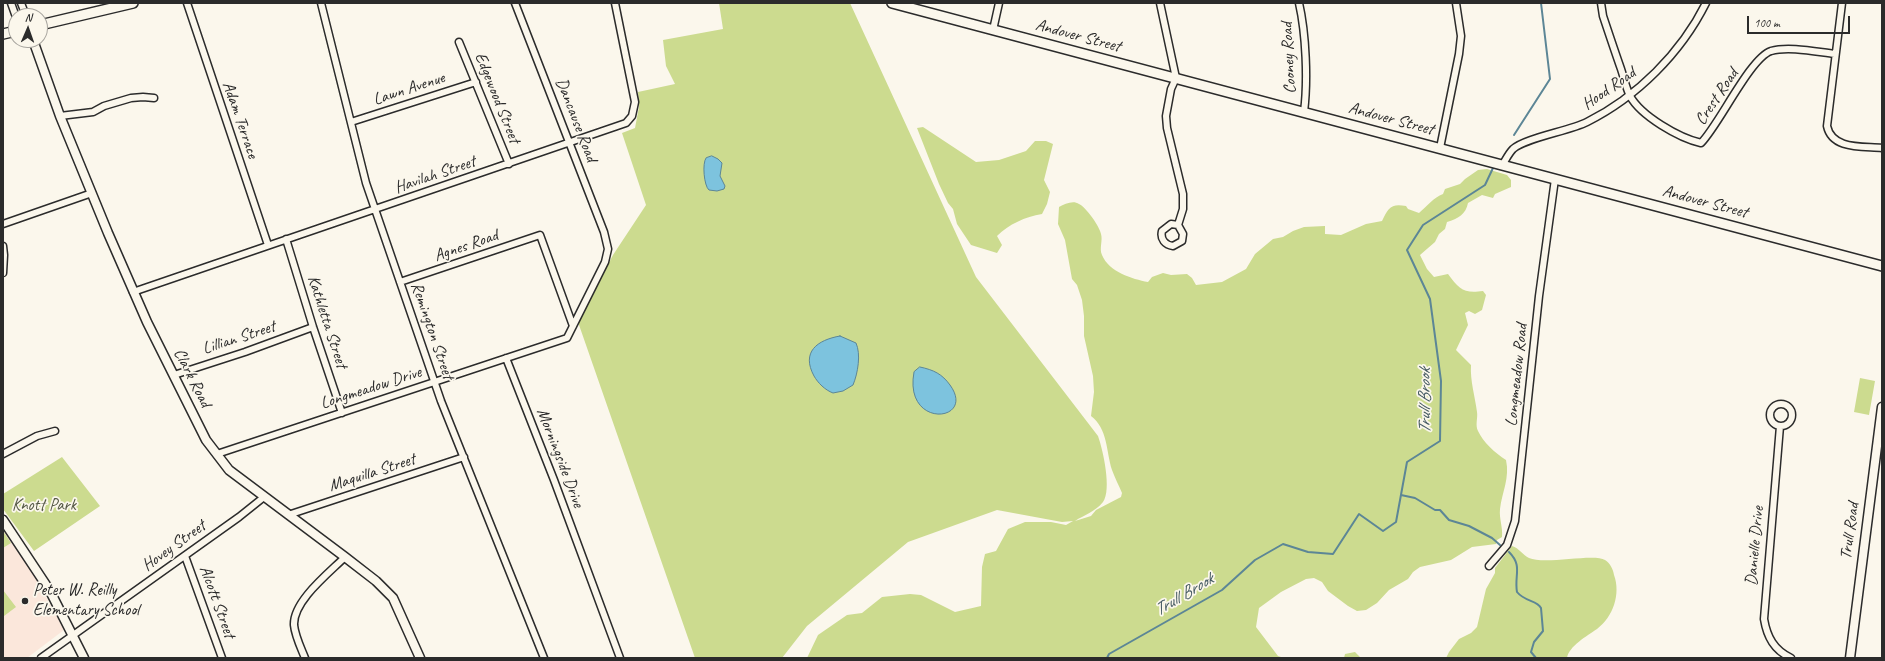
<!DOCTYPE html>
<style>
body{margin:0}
#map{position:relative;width:1885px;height:661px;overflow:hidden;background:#fbf7ec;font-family:Caveat,sans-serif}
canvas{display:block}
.frame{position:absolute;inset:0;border:4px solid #2b2b2b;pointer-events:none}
.north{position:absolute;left:8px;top:8px;width:40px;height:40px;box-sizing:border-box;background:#fbf7ec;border:1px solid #a8a59f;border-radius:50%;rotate:2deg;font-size:11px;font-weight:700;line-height:16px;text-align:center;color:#2b2b2b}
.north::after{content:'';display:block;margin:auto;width:14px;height:18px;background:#2b2b2b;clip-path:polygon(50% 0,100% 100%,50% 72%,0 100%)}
.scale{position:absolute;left:1747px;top:16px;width:103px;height:18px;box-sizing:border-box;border:2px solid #2b2b2b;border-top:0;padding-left:5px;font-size:12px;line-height:14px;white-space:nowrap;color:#2b2b2b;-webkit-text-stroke:3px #fbf7ec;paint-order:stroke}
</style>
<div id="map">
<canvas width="1885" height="661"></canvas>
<div class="frame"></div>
<div class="north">N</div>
<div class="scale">100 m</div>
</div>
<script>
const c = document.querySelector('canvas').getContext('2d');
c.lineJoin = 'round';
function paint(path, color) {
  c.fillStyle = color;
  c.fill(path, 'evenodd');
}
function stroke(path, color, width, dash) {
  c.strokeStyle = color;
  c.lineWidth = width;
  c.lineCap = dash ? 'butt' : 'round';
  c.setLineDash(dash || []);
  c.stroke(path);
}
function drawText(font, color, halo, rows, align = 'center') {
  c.font = font + ' Caveat,sans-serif';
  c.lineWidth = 3.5;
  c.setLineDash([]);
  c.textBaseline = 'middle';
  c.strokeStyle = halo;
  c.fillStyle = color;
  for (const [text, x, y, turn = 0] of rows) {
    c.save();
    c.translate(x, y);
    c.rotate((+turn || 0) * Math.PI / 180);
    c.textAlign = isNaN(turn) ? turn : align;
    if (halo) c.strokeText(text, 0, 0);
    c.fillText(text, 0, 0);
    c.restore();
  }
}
paint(new Path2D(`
 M3,528L32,571L64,630L27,658H3Z`), '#fbe7db');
paint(new Path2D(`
 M719,3H850L976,277L1098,436C1103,450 1112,490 1103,502C1095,512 1084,515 1075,521L1091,516L1096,510L1121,497L1122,493C1119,486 1115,478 1112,470C1106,451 1108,429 1091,416L1094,392L1093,376L1084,336V316L1082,300L1077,285L1072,279L1065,240L1058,224L1059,207C1065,204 1073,200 1079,204C1086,207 1100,227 1101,234C1103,240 1099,249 1102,255C1109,272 1132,279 1148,282L1152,277L1163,273L1171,275L1187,274L1192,278L1196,285L1222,282L1246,269L1255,254L1273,239L1283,237L1293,231L1304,227L1325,226V234L1341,235L1366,224L1382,221C1388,208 1391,203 1406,206L1408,209L1419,213C1426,207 1434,197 1443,194L1445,189L1460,184L1465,179L1478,170L1487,169L1507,175L1511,180V187L1495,194L1493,198L1482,195L1468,203C1466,214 1458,219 1447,222L1445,229L1439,234L1435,242L1420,255L1427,269L1434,277L1448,274C1459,289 1464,294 1483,291L1486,295L1482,310L1475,314L1469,311L1465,313L1468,325L1456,350L1471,365C1470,381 1475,396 1477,412C1478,418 1475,425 1478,431C1483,442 1495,453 1506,460C1510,478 1502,492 1500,509C1499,519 1503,527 1502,537L1497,540L1496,544L1472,547L1451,560L1420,567L1413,572L1408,579L1389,590L1377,603L1366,610L1357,611L1348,606L1328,591L1322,582L1314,578L1306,579L1281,592L1259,608L1256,627L1278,656L1284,658H807L818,635L847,615L862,613L882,597L910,594L921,595L955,612L981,606L982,567L985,554L996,551L1008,529L1025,522H1051L1066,525L1073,521L1062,522L997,510L908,542L807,626L782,658H695L578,322L613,255L646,205L622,133L635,128L639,107L638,92L675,84L666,66L663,40L723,29Z
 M923,127L976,162L999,160L1026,151L1035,141H1046L1053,144L1044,180L1050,192L1047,204L1042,214C1025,217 1009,224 997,236L1002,245L997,253L971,245L957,224L953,209L948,203L939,184L917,128Z
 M1860,378L1875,381L1869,415L1854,412Z
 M62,457L100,506L34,551L3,509V494Z
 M3,531L11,543L3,548Z
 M1512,546C1519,548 1523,555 1529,558C1545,565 1594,553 1605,560C1610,563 1613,569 1614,575C1621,594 1613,617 1597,629C1587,636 1569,646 1567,658H1446L1449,652L1459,639L1471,633L1477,627L1486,589L1495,573V568Z
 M3,590L16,607L4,616L3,615Z
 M1355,652L1361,658H1344L1345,654Z`), '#ccdb8f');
const water = new Path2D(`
 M712,156L718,159L722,163L720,176L725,186L724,189L717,191L709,190C704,186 702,163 706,158Z
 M840,336L856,343C861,354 858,373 853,385L843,391L833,393C825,390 818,383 814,376C801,352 817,340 840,336Z
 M920,367C934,370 942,374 950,385C977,422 903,430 914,372Z`);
paint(water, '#7dc3de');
stroke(water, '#5c8696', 1);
stroke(new Path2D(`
 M1514,135L1550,79L1541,3
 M1401,495L1415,498L1435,510H1440L1449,520L1469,526L1492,538L1500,545
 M1509,552C1523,566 1514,575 1517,592C1525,602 1537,600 1541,608L1543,631L1534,642L1531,652L1536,658
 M1107,658L1109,654L1222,590L1255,560L1283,544L1308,552L1333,554L1359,514L1383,531L1396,522L1407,462L1440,441L1441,381L1430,299L1407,250L1423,225L1485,185L1493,168`), '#5c8696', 2);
const minor = new Path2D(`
 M11,3L16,17
 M21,3L26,16
 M187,3L268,245
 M321,3L366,183L441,401L544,658
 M1160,3L1176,78L1171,89L1166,116L1167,128L1183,194V209L1178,225L1171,224L1162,231C1160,239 1165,245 1173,246L1182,241L1183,234L1178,225
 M1299,3C1306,34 1308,80 1304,112
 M1601,3L1603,16C1609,34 1615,52 1621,69C1624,78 1626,88 1630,96C1641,116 1679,138 1701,143C1719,125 1750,58 1771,51C1789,46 1817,52 1835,54
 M1842,3L1827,126C1832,150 1863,146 1882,148
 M993,30L999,3
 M459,42L509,164
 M60,116L93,112L104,106L131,98L143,97L154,98
 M351,122L476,82
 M1440,148L1459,54L1461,36L1456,3
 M1503,164C1506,159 1509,153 1513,149C1525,138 1569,131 1587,122C1637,97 1681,53 1706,3
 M3,224L92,193
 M286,239L313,327L342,413
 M3,246L4,255L3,273
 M400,282L540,235L573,326
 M133,292L626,123L632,116L635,102L615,3
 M506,358L554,480L620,658
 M174,375L245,352L313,327
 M1770 415a11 11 0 1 1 22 0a11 11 0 1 1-22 0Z
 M1780,426L1764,619C1767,637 1774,650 1791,658
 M3,454L37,436L55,431
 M217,454L567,338L605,262L608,249L604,232L515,3
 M288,515L464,457
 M185,556L222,658
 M1489,566L1507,545L1515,521L1539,296L1555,179
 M41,658L239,517L264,497
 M305,658C301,648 295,636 294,625C293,601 329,573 345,557`);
const tertiary = new Path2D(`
 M33,40L60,116L108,233L147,322L206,440L229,470L345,557L376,581L393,598L420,658
 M3,520L50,591L84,658
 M1850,658L1882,407`);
const secondary = new Path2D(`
 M892,3L1882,266
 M40,25L133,3
 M3,34L16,31`);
stroke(minor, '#2b2b2b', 9);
stroke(tertiary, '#2b2b2b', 11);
stroke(secondary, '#2b2b2b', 12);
stroke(minor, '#fbf7ec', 6);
stroke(tertiary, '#fbf7ec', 8);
stroke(secondary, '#fbf7ec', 9);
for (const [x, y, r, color] of [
 [25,601,4,"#2b2b2b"]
]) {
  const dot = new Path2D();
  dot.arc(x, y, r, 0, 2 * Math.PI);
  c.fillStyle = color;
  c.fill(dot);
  stroke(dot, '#fbf7ec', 1.5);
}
drawText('17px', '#2b2b2b', '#fbf7ec', [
 ["Andover Street",1078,36,15],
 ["Cooney Road",1289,58,-93],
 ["Lawn Avenue",409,89,-18],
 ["Hood Road",1609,89,-35],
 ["Crest Road",1717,97,-56],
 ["Edgewood Street",497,98,68],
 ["Andover Street",1391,119,15],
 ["Adam Terrace",240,120,71],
 ["Dancause Road",576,120,69],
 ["Havilah Street",435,175,-19],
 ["Andover Street",1705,202,15],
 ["Agnes Road",466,246,-19],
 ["Kathletta Street",327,322,72],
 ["Remington Street",432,331,71],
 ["Lillian Street",239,338,-18],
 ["Longmeadow Road",1517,375,-84],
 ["Clark Road",192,378,63],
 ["Longmeadow Drive",371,388,-18],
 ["Morningside Drive",560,458,69],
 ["Maquilla Street",372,473,-18],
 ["Trull Road",1850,531,-82],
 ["Hovey Street",174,546,-36],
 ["Danielle Drive",1755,546,-85],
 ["Alcott Street",217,602,70]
]);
drawText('17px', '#535744', '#fbf7ec', [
 ["Knott Park",44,506]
]);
drawText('17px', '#2b2b2b', '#fbf7ec', [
 ["Peter W. Reilly",33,591],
 ["Elementary School",33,611]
], 'left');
drawText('italic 18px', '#445961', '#fbf7ec', [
 ["Trull Brook",1425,401,-90],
 ["Trull Brook",1184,595,-31]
]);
</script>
